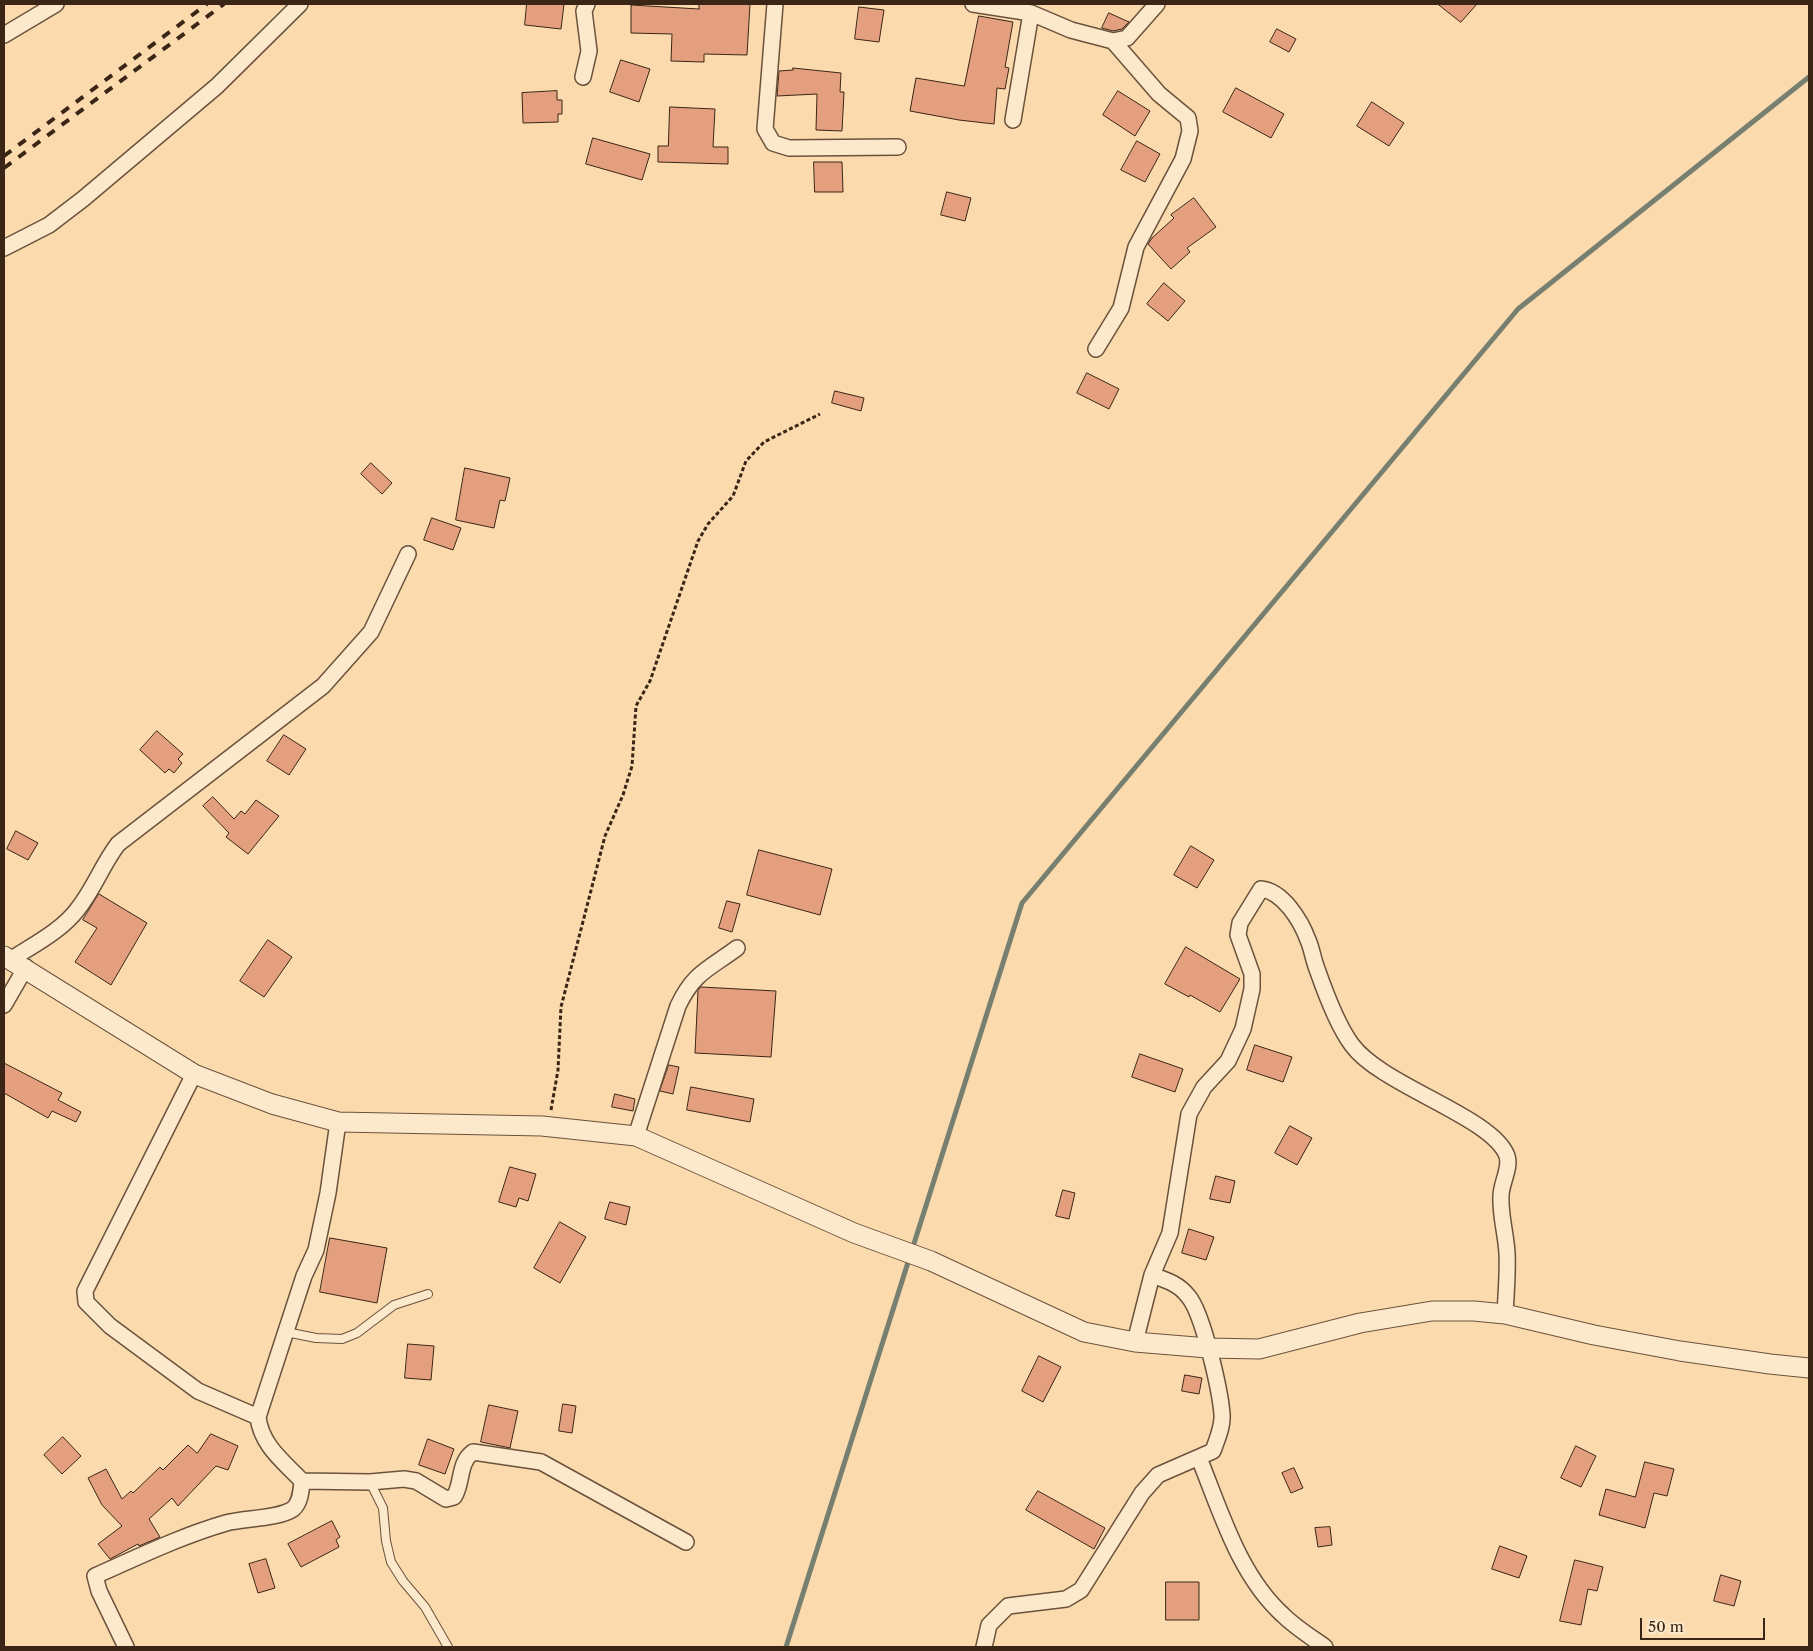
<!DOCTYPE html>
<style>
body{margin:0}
#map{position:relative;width:1813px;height:1651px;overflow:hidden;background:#fbdbad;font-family:"Libre Caslon Text",serif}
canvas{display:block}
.frame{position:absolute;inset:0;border:5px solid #3a2517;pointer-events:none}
.scale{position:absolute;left:1640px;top:1618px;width:125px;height:22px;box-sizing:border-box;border:2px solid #3a2517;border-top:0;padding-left:6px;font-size:15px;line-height:18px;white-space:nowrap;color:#3a2517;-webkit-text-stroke:4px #fce8ca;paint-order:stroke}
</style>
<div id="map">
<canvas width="1813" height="1651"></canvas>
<div class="frame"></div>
<div class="scale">50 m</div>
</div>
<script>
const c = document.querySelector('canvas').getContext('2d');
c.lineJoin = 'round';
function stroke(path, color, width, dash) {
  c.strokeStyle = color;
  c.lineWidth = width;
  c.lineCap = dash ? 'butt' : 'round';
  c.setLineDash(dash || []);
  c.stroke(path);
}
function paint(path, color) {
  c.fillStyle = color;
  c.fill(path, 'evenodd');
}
stroke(new Path2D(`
 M786,1647L1022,903L1518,309L1809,77`), '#777f70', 5);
const building = new Path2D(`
 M527,4H564L561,29L525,25Z
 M699,4H750L747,55L704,54V62L671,61L672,34L631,33V5L699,9Z
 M1438,4H1477L1461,22Z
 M859,7L884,10L879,42L855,39Z
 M1109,13L1129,22L1122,29L1113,31L1102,28Z
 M979,16L1013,22L1005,67L1009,68L1005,89L997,88L994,124L959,120L910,111L916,78L964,86Z
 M1277,29L1296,39L1289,52L1270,42Z
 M621,60L650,69L639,102L610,92Z
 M793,68L841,73L840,92H844L842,131L816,130L817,94L777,96L779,71L793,70Z
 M1236,88L1284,114L1271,138L1223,112Z
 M557,91V100H562V114H558V122L523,123L522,93Z
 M1118,91L1150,111L1135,136L1103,115Z
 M1372,102L1404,123L1389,146L1357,126Z
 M670,107L715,109L713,147H728V164L658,162V146H668Z
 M593,138L650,154L642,180L586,164Z
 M1137,141L1160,154L1145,182L1121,170Z
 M814,162H842L843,192H815Z
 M947,192L971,198L965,221L941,215Z
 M1194,198L1216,227L1187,248L1190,252L1171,269L1148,244L1152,238L1174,218L1171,215Z
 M1164,283L1185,301L1168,321L1147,304Z
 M1087,373L1119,389L1109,409L1077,393Z
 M835,391L864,398L861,411L832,403Z
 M371,463L392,483L382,494L361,474Z
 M465,468L510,478L505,501L500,500L494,528L456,520Z
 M432,518L461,528L453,550L424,540Z
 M157,731L183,754L178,759L182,763L174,773L169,769L165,773L140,750Z
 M284,735L306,749L289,775L267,761Z
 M213,797L234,819L241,811L245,814L256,800L279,816L248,854L226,837L229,833L203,806Z
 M16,831L38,843L28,860L7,849Z
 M1191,846L1214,860L1197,888L1174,875Z
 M759,850L832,869L820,915L747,895Z
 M99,894L147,923L111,985L75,962L97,928L83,920Z
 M727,901L740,904L732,932L719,928Z
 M268,940L292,957L264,997L240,981Z
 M1186,947L1240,979L1220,1012L1190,995L1189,997L1165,984Z
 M701,987L776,991L771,1057L695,1053L698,991Z
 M1255,1045L1292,1057L1283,1082L1247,1070Z
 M1140,1054L1183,1069L1175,1092L1132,1077Z
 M4,1063L62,1093L58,1100L81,1112L76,1122L52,1111L48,1118L4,1093Z
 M669,1065L679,1067L673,1094L660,1091Z
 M691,1087L754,1099L750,1122L687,1110Z
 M615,1094L635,1099L633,1111L612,1107Z
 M1290,1126L1312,1138L1297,1165L1275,1153Z
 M510,1167L536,1174L528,1201L519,1198L516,1207L499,1202Z
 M1216,1176L1235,1181L1230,1203L1210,1199Z
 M1063,1190L1075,1193L1069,1219L1056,1216Z
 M610,1202L630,1207L626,1225L605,1219Z
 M560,1222L586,1237L560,1283L534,1268Z
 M1189,1229L1214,1237L1206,1260L1182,1253Z
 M330,1238L387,1248L377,1303L320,1292Z
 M408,1344L434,1346L431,1380L405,1378Z
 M1039,1356L1061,1367L1043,1402L1022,1391Z
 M1185,1375L1202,1378L1199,1394L1182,1391Z
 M563,1404L576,1406L572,1433L559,1431Z
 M489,1405L518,1411L510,1448L481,1442Z
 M211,1434L238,1446L228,1470L216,1466L178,1506L172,1498L149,1519L160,1537L139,1546L138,1544L110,1559L98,1544L122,1526L102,1505L88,1478L106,1469L122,1499L131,1491L133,1493L160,1467L163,1470L188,1445L197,1453Z
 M63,1437L81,1456L62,1474L44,1455Z
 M428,1439L454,1449L445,1474L419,1465Z
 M1576,1446L1596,1456L1581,1487L1561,1478Z
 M1645,1462L1674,1469L1667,1496L1654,1493L1645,1528L1599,1515L1606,1489L1635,1497Z
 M1294,1468L1303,1488L1291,1493L1282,1473Z
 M1038,1491L1105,1528L1094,1549L1026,1510Z
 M332,1521L340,1537L336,1540L339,1547L301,1567L288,1544Z
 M1330,1527L1332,1545L1318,1547L1315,1528Z
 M1500,1546L1527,1556L1519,1578L1492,1569Z
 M266,1559L275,1588L258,1593L249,1564Z
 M1575,1560L1603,1567L1597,1591L1588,1589L1581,1625L1560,1621Z
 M1721,1575L1741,1581L1734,1606L1714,1601Z
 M1166,1582H1199V1620H1166Z`);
paint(building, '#e4a07e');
stroke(building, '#3a2517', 1);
const service = new Path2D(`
 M286,1332L316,1338L342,1339L357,1333L394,1305L428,1294
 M370,1482L383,1508L386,1541L391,1562L403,1581L425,1607L448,1647`);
const minor = new Path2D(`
 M775,4L765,129L773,143L789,148L898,147
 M973,4L1031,13L1071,30L1113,41L1127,38L1157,4
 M4,35L56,4
 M583,77L589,51L584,11L587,4
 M1013,120L1031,13
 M4,248L49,225L83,199L217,86L300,4
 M1096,349L1121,308L1136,247L1183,159L1190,131L1188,118L1159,94L1113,41
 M12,959C33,945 61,931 77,910C94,889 102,865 118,844L323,686L371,632L408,554
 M4,1005L26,967
 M194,1074L85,1291L86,1302L110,1326L198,1391L258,1417
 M636,1136L678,1006C694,972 709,969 737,948
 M1135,1342L1152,1275L1170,1233L1189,1114L1204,1087L1228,1061L1243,1029L1252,989V974L1238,935L1240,923L1261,889C1283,891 1301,921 1308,940C1312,949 1313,959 1317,969C1325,992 1337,1025 1352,1045C1382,1086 1493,1117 1507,1156C1511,1168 1501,1183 1501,1196C1500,1215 1506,1234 1507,1253C1508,1273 1506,1294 1505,1314
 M1199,1458C1221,1512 1239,1575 1283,1615C1295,1627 1311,1637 1325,1647
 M302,1481L370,1482L404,1479L416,1481L446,1499L454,1497C463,1483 458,1463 473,1452L541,1462L686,1542
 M126,1647L99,1591L95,1576C138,1557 181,1536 226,1523C244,1518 278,1519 293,1509C301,1502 301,1490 302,1481C284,1462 261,1445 258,1417L304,1276L316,1250L328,1193L338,1122
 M984,1647L989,1625L1008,1606L1066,1599L1081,1590L1142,1493L1158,1475L1213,1451C1217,1439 1223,1427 1222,1414C1220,1390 1203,1313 1188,1296C1179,1284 1166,1280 1152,1275`);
const tertiary = new Path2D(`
 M4,956L194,1074L272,1104L338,1122L542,1126L636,1136L854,1233L931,1261L1084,1332L1135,1342L1208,1348L1259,1349L1360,1323L1432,1311H1474L1505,1314L1594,1335L1680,1351L1770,1364L1809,1368`);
stroke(service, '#6a523c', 10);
stroke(minor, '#6a523c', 18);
stroke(tertiary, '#6a523c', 21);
stroke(new Path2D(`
 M551,1110L558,1070L561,1007L605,836L623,795L632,766L636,706L650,681L698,541L708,524L733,496L746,461L764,442L820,414`), '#3a2517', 3, [4, 2.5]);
stroke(service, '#fce8ca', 8);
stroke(minor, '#fce8ca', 15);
stroke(tertiary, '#fce8ca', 19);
stroke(new Path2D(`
 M4,156L207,4
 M4,168L224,4`), '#3a2517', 4, [9, 9]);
</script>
